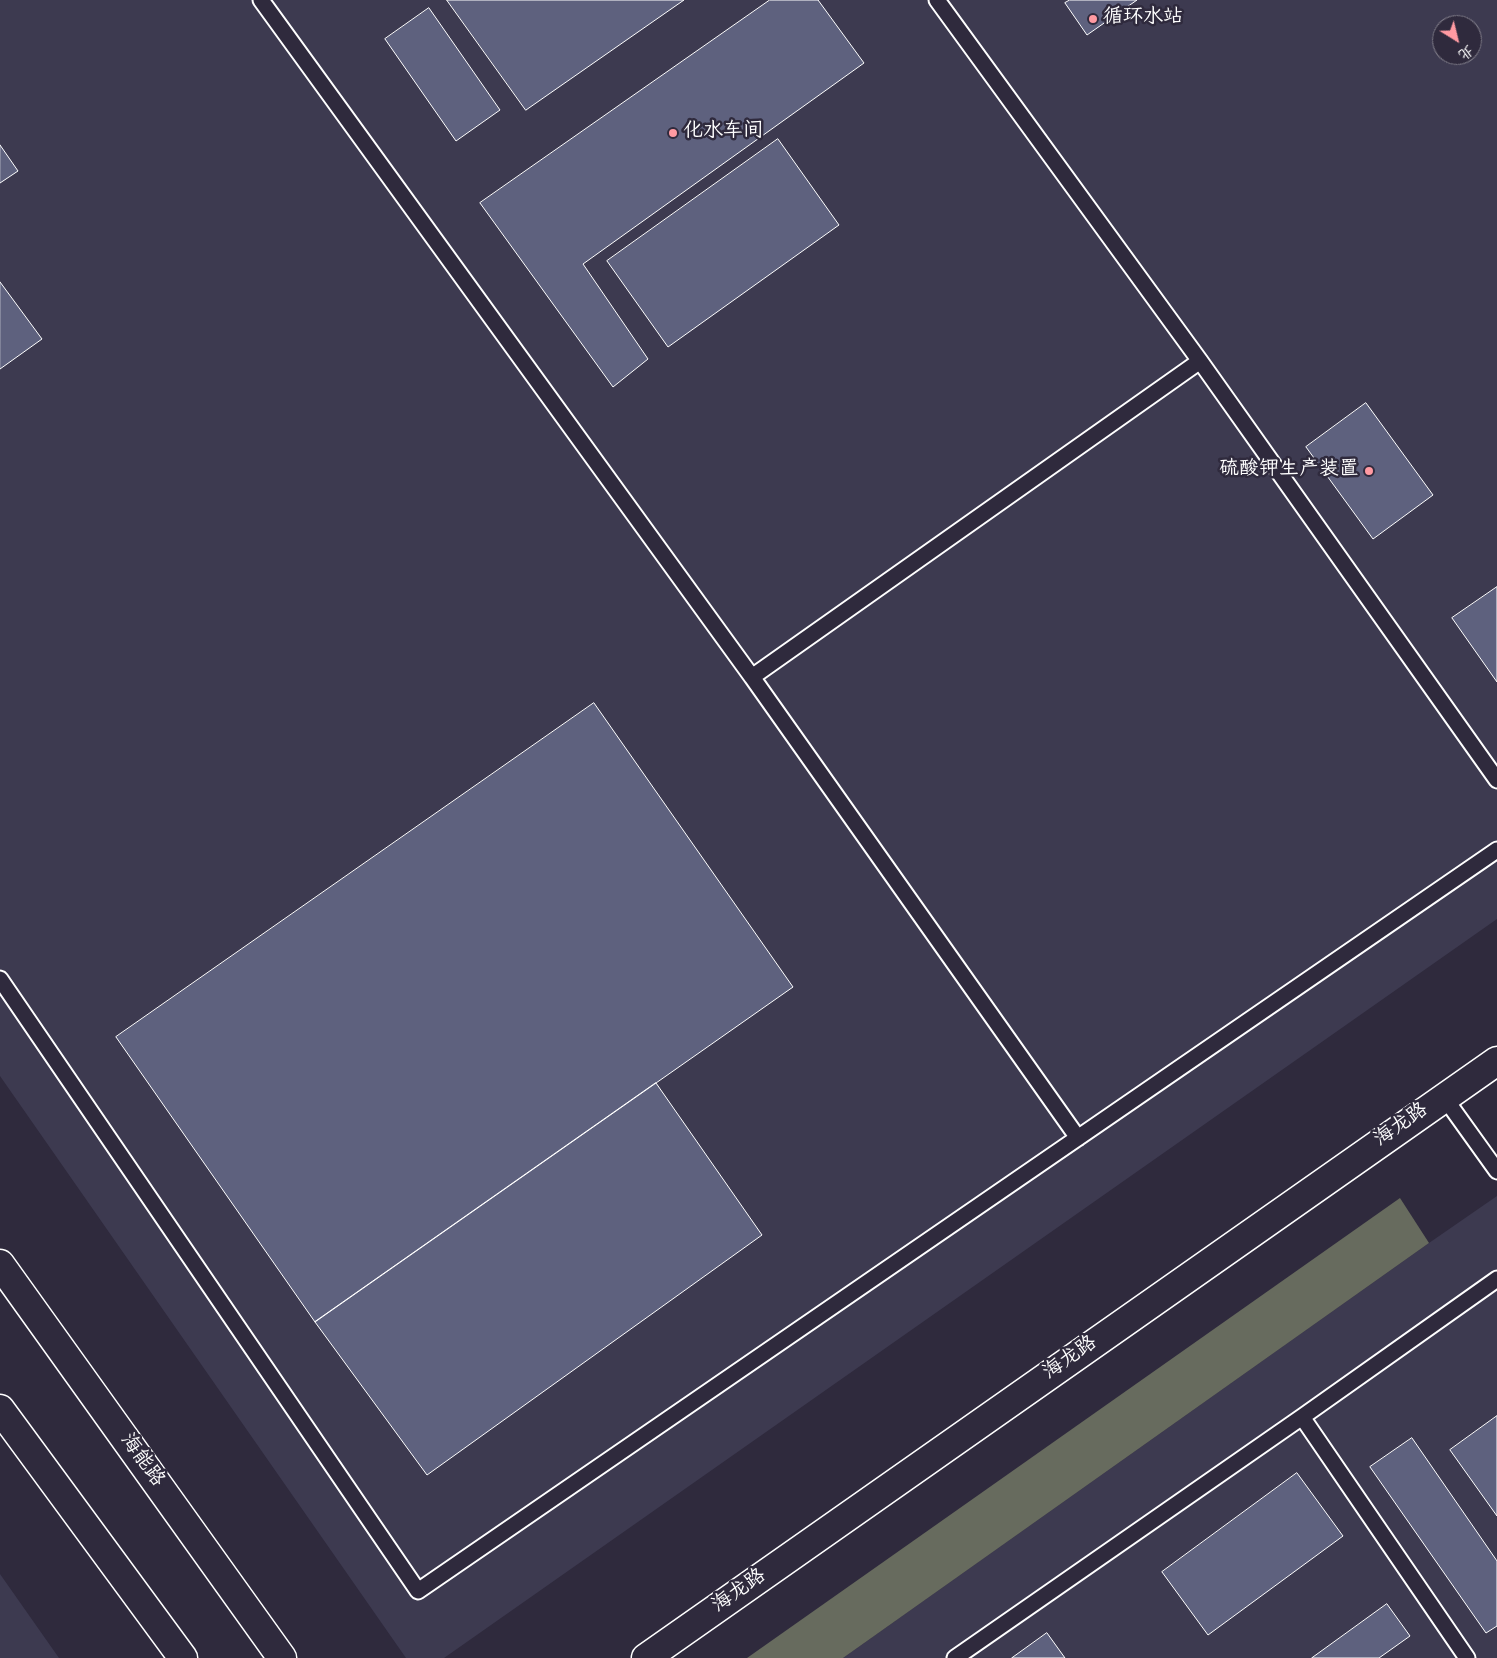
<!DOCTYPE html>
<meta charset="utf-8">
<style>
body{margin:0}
#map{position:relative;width:1497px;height:1658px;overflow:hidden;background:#2f2a3d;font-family:"Indie Flower","LXGW WenKai TC",sans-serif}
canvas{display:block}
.north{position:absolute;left:1432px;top:15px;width:50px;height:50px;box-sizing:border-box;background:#2f2a3d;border:1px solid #827f8b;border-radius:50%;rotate:144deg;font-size:14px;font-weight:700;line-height:20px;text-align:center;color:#fff}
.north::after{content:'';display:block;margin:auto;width:18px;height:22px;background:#ff9aa2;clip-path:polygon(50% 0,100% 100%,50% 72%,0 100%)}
</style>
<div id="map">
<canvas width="1497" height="1658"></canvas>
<div class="north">北</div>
</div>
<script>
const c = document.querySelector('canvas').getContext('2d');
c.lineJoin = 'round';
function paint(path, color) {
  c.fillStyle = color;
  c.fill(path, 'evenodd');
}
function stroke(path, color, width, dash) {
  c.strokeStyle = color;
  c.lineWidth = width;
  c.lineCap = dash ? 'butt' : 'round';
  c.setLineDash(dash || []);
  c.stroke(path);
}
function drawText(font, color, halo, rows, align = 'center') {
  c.font = font + ' "Indie Flower","LXGW WenKai TC",sans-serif';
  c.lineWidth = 5;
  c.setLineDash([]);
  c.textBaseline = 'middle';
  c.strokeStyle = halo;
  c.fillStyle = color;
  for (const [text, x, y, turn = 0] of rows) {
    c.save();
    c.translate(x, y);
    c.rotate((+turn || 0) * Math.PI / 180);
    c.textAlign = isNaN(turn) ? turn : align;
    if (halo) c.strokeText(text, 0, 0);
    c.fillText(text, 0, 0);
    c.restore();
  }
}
paint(new Path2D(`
 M0,0H1497V919L444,1658H406L0,1076ZM1442,25H1472V55H1442Z
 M1497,1196V1658H843L1429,1243Z
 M0,1574L59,1658H0Z`), '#3d3a50');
paint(new Path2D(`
 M1400,1198L1429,1243L843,1658H747Z`), '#676b5e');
const building = new Path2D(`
 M447,0H684L526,110Z
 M770,0H818L864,63L583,264L648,359L613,387L480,203Z
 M1070,0H1137L1087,35L1065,3Z
 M429,8L500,110L456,141L385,39Z
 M778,139L839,225L668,347L607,261Z
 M0,145L18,171L0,183Z
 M0,282L42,339L0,369Z
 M1366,403L1433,495L1373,539L1306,447Z
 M1497,587V682L1452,618Z
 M594,703L793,987L315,1322L116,1037Z
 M656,1083L762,1235L427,1475L315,1322Z
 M1497,1416V1516L1450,1450Z
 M1412,1438L1497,1561V1626L1486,1633L1370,1467Z
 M1297,1473L1343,1536L1208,1635L1162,1572Z
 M1387,1604L1410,1636L1379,1658H1312Z
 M1047,1633L1065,1658H1012Z`);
paint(building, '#5e617e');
stroke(building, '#fff', 1);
const service = new Path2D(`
 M261,0L752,677L1200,361
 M937,0L1200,361L1497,780
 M752,677L1078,1138
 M0,979L418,1591L1497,850
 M1444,1097L1497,1171
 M1302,1417L1467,1658
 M955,1658L1302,1417L1497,1279`);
const tertiary = new Path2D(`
 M646,1658L1497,1061`);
const secondary = new Path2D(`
 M0,1264L282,1658
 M0,1409L183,1658`);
stroke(service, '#fff', 19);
stroke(tertiary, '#fff', 31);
stroke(secondary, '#fff', 31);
stroke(service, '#2f2a3d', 15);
stroke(tertiary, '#2f2a3d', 28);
stroke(secondary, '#2f2a3d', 28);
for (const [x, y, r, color] of [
 [1093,19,5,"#ff9aa2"],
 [673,133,5,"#ff9aa2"],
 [1369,471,5,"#ff9aa2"]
]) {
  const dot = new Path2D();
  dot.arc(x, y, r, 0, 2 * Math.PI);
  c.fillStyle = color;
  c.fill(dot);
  stroke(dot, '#2f2a3d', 2);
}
drawText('20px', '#fff', '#2f2a3d', [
 ["循环水站",1103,19],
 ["化水车间",683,133],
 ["硫酸钾生产装置",1359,471,"right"]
], 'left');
drawText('20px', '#fff', '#2f2a3d', [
 ["海龙路",1402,1126,-35],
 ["海龙路",1071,1359,-35],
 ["海能路",141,1461,54],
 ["海龙路",740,1592,-35]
]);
</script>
